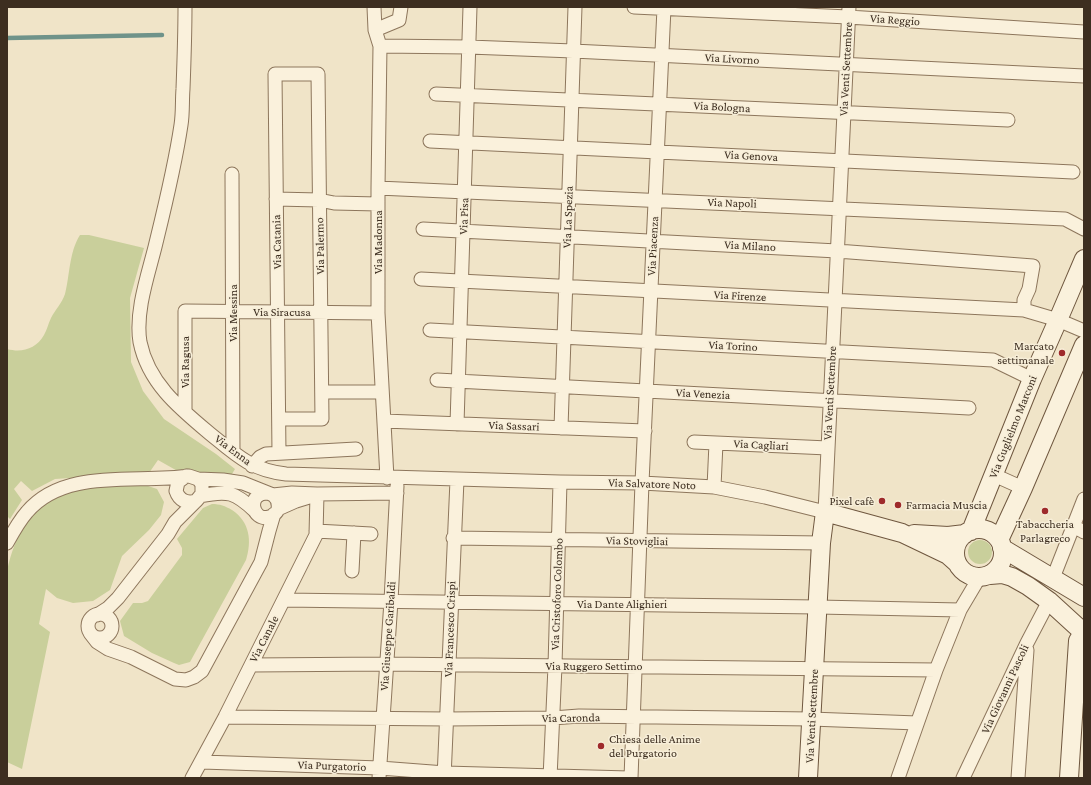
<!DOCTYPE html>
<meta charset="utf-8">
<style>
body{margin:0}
#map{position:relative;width:1091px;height:785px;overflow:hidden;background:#f0e4c8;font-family:"Crimson Pro",serif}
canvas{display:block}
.frame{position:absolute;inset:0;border:8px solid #3d2e20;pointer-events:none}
</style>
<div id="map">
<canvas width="1091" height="785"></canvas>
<div class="frame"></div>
</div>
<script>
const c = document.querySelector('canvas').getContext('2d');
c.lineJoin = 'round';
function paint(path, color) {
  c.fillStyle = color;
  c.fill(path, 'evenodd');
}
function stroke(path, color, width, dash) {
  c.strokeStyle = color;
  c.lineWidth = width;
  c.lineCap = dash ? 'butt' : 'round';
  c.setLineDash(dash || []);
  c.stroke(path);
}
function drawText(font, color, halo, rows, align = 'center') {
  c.font = font + ' "Crimson Pro",serif';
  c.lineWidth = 3;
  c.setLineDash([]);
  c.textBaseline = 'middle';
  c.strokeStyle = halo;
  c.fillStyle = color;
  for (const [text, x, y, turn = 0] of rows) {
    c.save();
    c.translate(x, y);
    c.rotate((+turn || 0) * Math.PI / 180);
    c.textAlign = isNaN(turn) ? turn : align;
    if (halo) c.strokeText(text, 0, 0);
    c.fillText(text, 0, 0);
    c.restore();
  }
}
paint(new Path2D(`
 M80,235H89L144,248L130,298L131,362L143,391L164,419L216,454L235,469L232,474L181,473L158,460L149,473L55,479L32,491L21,481L14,489L22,500L10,519L7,516V349C22,353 36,349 44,335C47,330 48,324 51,318C55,310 62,303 65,294C70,275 69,252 80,235Z
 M125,484L148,486L157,489L164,502L161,515L149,530L122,556L110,590L93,601L73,603L57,598L46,589L39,624L50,632L22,769L7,762V571C15,535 30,506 67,491C83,485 107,485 125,484Z
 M212,504C220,504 225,506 232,510C250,522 252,541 246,560L190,662L179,665L174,663L152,653L124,636L120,621L133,603H142L148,601L182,555V548L177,539L203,508Z
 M968 552a12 12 0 1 1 24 0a12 12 0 1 1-24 0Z`), '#c9cf9b');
stroke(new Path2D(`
 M7,38L162,35`), '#6f938a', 4.5);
const street = new Path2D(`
 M185,7C185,34 184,62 183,89C182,101 183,113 181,125C175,166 165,206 155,247C148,275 135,312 140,342C148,382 178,407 208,432C235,454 250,470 286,474L560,482L642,483L714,487L765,497L825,512L849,7
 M374,7L375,30L380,46L378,188V313L387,478
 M634,7L848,17L1084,32
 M375,30L399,20L401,7
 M380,46L469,47L573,51L1084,76
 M436,94L1008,120
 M430,141L1073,172
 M232,174L233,452
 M378,188L1065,219L1084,229
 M276,199L319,200L334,203L378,204
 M423,229L837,251L1033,266L1029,289L1024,300V310
 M421,279L1024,310L1058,320L1084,331
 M430,330L993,360L1032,379
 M437,380L969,408
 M322,392H382
 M185,412V311L378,313
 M279,419H322L318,74H275C276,201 278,327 279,453
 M384,421L645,431
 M457,424L470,7
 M561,428L575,7
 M694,442L828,448
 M252,466L260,457L266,454L356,449
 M994,475L1023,488
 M186,476L178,482L176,491C179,500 186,504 196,501L202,494V484L198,479
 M714,487L716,443
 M267,493C246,493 252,522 269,517C273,516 277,513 278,509C279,503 277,498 273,495
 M200,496C228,490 235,492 255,511
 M278,509L296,501L309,497
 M1073,526L1084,532
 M316,531L371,534
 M453,538L821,543
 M7,543C13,532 19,521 27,512C65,467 137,484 189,476L198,479L223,480L243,483L273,495L292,493L317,494L397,493
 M352,571L354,533
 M1053,578L1084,499
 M284,600L818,607L960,610
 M88 626a12 12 0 1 1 24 0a12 12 0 1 1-24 0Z
 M97,615L108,608L118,598L168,534L175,522L196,501
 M90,633L97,642L108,649L131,657L175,679L186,680L194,677L202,671L261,562L269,531L274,514
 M251,665L386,664L936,670
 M225,717L447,719L553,718L579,716L811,719L917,723
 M202,762L380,768L445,773L629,778
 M192,778L225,717L316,535L317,494
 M379,778L391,601L397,486
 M444,778L457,480
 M550,778L555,666L560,482
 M631,778L642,483L664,8
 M898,778L936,670L960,610L979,578
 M963,778L1027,643L1049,601
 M1018,778L1027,650`);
const secondary = new Path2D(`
 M955 553a24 24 0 1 1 48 0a24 24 0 1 1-48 0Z
 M971,531L1032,379L1058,320L1084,259
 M914,534L948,536L965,534
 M999,540L1023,488L1084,345
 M1002,548L1084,597
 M990,575L1002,574L1012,577L1028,586L1049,601L1084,633
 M808,778L821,543L825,512L902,533L948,555L957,563
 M1069,778L1078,641L1084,631`);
stroke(street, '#8d765c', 15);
stroke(secondary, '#6f573f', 20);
stroke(street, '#faf1dc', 13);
stroke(secondary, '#faf1dc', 18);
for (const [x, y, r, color] of [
 [1062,353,4,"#9e2a2b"],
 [882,501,4,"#9e2a2b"],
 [898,505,4,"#9e2a2b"],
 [1045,511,4,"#9e2a2b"],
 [601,746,4,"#9e2a2b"]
]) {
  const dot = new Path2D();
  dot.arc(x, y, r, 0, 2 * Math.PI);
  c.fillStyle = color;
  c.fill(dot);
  stroke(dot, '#f7eed8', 1.5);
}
drawText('12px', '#3d2e20', '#f7eed8', [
 ["Via Reggio",895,20,4],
 ["Via Livorno",732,59,3],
 ["Via Venti Settembre",846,69,-87],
 ["Via Bologna",722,107,3],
 ["Via Genova",751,156,3],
 ["Via Napoli",732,203,2],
 ["Via Pisa",464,216,-88],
 ["Via La Spezia",568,217,-88],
 ["Via Catania",277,242,-91],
 ["Via Madonna",378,242,-90],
 ["Via Palermo",320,246,-91],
 ["Via Piacenza",653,246,-87],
 ["Via Milano",750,246,3],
 ["Via Firenze",740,296,3],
 ["Via Siracusa",282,312],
 ["Via Messina",233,313,-90],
 ["Via Torino",733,346,3],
 ["Via Ragusa",185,362,-90],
 ["Via Venti Settembre",830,393,-87],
 ["Via Venezia",703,394,3],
 ["Via Sassari",514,426,2],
 ["Via Guglielmo Marconi",1013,427,-68],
 ["Via Cagliari",761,445,3],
 ["Via Enna",233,450,37],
 ["Via Salvatore Noto",652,484,2],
 ["Via Stovigliai",637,541,1],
 ["Via Cristoforo Colombo",557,594,-88],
 ["Via Dante Alighieri",622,604],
 ["Via Francesco Crispi",450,629,-88],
 ["Via Giuseppe Garibaldi",388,636,-86],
 ["Via Canale",264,639,-63],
 ["Via Ruggero Settimo",594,666],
 ["Via Giovanni Pascoli",1005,689,-65],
 ["Via Venti Settembre",812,716,-87],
 ["Via Caronda",571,718,-1],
 ["Via Purgatorio",332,766,2]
]);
drawText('12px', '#3d2e20', '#f7eed8', [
 ["Marcato",1054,346],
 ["settimanale",1054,360],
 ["Pixel cafè",874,501],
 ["Farmacia Muscia",906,505,"left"],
 ["Tabaccheria",1045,524,"center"],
 ["Parlagreco",1045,538,"center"],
 ["Chiesa delle Anime",609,739,"left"],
 ["del Purgatorio",609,753,"left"]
], 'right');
</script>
